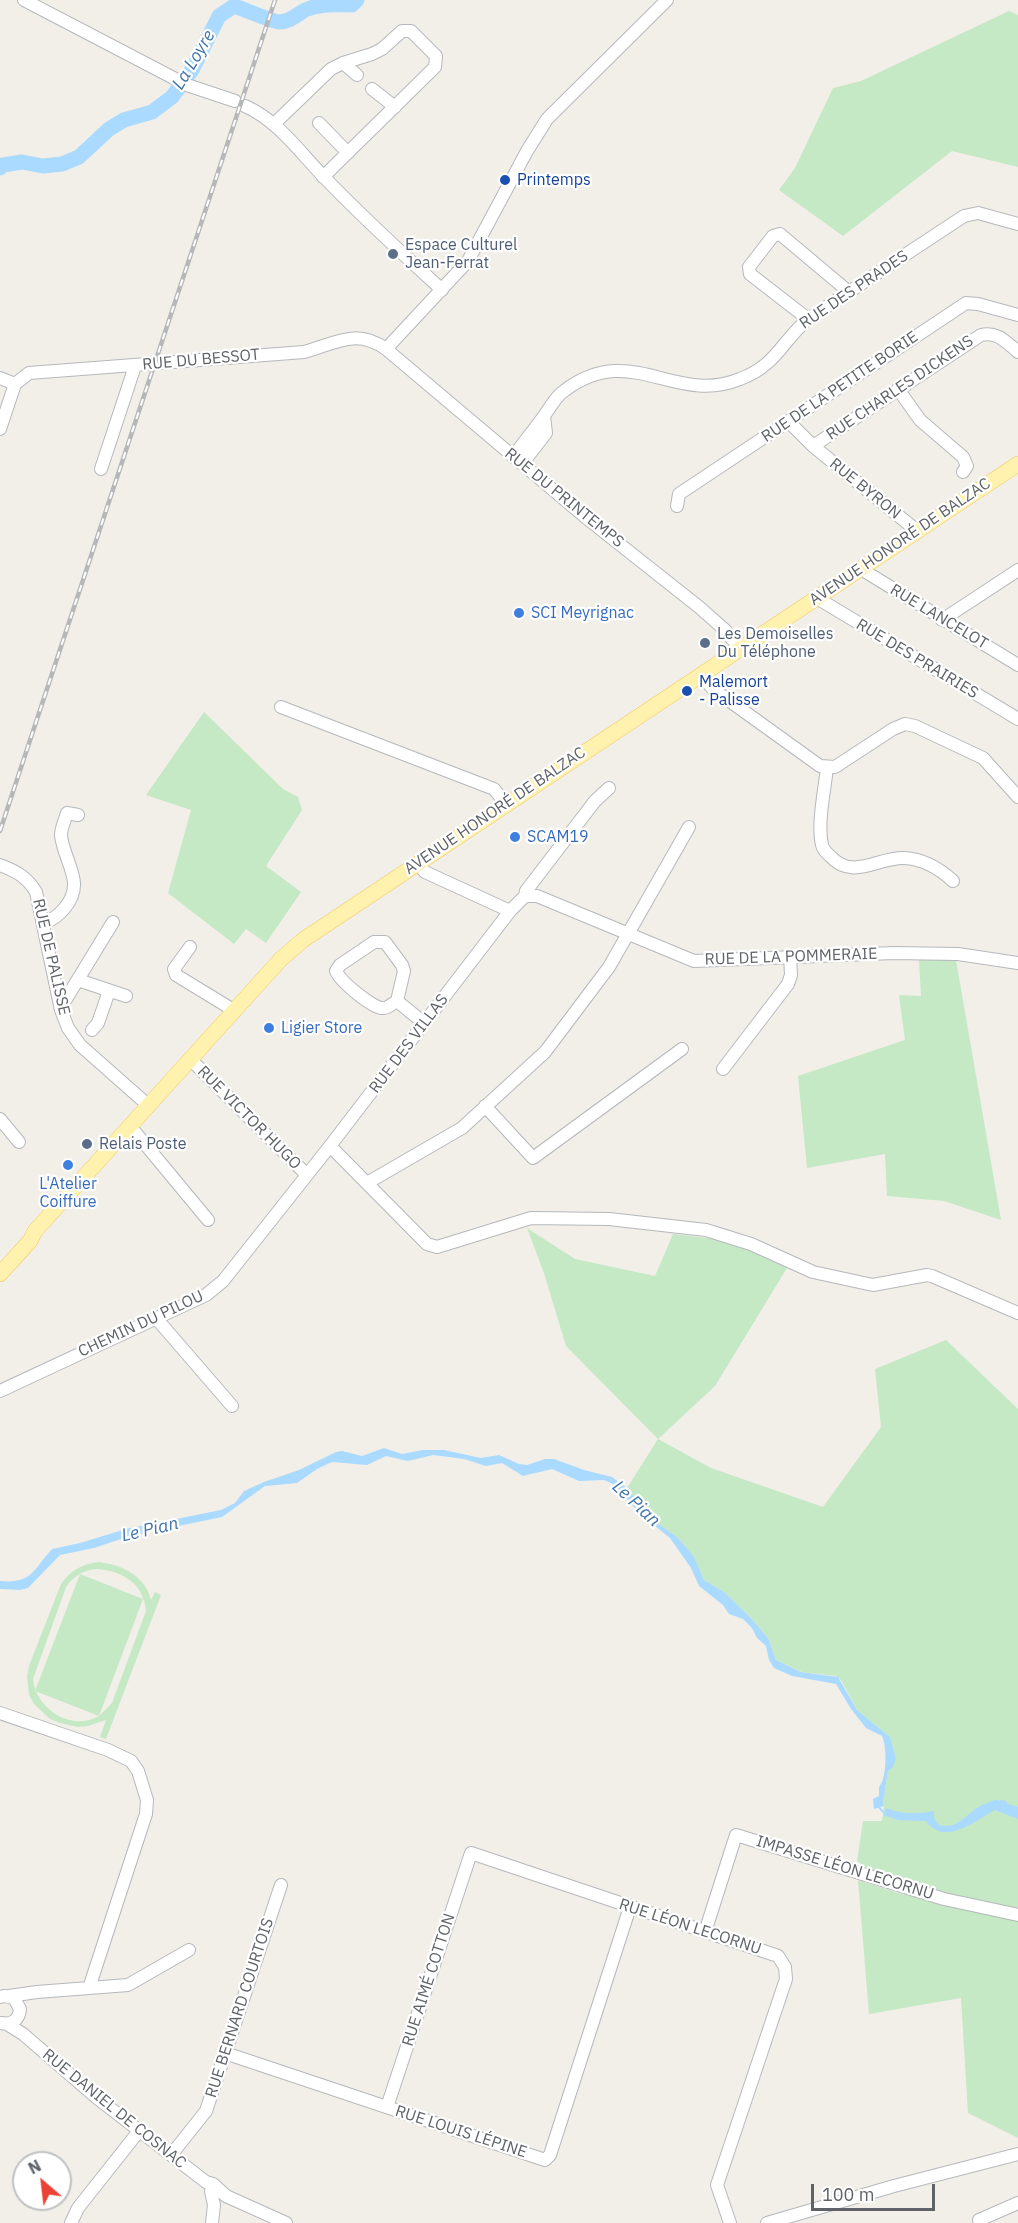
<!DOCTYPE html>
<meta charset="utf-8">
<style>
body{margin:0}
#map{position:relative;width:1018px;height:2223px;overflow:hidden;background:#f1efe8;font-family:"IBM Plex Sans",sans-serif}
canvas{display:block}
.north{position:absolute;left:12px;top:2151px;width:60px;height:60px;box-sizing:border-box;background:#fff;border:2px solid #bfc1c3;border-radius:50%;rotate:332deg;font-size:16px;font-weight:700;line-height:24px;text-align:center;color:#5f6368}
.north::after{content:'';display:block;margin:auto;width:21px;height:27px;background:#ea4335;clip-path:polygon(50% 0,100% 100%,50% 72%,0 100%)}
.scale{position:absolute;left:811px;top:2184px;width:124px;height:27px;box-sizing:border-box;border:3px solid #5f6368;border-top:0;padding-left:8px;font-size:18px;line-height:21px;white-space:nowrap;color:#5f6368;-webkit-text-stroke:4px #fff;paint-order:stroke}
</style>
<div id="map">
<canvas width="1018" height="2223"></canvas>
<div class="north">N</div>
<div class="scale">100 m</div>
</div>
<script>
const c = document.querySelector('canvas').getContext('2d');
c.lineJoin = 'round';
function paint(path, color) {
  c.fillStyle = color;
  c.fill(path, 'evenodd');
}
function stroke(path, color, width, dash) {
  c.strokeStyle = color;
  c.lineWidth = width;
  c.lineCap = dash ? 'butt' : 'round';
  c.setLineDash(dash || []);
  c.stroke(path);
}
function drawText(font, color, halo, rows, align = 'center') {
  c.font = font + ' "IBM Plex Sans",sans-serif';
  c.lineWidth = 4.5;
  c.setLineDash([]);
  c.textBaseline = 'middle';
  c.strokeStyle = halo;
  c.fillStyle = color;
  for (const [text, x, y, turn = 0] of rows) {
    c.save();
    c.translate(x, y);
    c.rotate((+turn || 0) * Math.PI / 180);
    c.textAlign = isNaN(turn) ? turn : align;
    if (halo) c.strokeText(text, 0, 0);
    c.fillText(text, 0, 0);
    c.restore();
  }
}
paint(new Path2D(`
 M1009,11L1018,15V167L952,151L843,236L779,190L795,168L833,88L861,81Z
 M204,712L283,789L298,797L302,810L266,866L301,892L266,943L246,929L234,944L168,893L191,810L146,795Z
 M919,960H956L1001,1220L944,1201L887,1196L885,1154L807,1168L798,1076L905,1040L899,995L921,996Z
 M527,1228L575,1259L655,1276L673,1234L715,1239L754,1252L787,1268L715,1386L658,1439L711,1468L823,1507L881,1427L875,1369L946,1340L1018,1409V2138L968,2113L961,1998L869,2014L858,1880L904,1895L857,1861L863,1821H882L884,1806L883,1803L888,1771L896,1758L890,1737L857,1710L841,1680L836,1676L802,1672L776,1660L768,1638L749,1616L724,1592L704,1580L694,1558L685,1546L677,1537L660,1525L647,1513L627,1488L658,1439L566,1346L544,1273Z
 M99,1562C123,1565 145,1576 151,1600L155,1592L161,1595L106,1739L100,1737L106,1720L88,1726L78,1727L60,1723L50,1719L34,1704L29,1695L27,1676L29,1666L61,1584C71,1570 82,1564 99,1562ZM97,1569C123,1571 144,1584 146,1611L112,1703L99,1716L143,1599L80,1574L35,1691L99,1716C71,1732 36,1709 33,1679L66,1587C74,1576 83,1570 97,1569Z`), '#c5e8c5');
paint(new Path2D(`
 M384,1448L402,1454L423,1450H444L481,1458L499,1455L519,1464L527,1465L545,1459H554L584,1470L612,1477L627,1488L647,1513L660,1525L677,1537L685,1546L694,1557L704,1580L724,1592L749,1616L768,1638L776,1660L801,1672L838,1677L857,1710L890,1737L896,1758L893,1767L888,1771L883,1803L884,1806L874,1809L873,1799L879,1796V1787C887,1778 887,1747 882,1736L866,1728L851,1709L836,1684L792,1676L774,1668L769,1660L766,1646L757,1638L752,1628L743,1619L729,1614L723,1605L699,1586L691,1568L670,1538L639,1513L615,1485L604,1480L579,1481L552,1469L523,1476L502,1463L486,1466L464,1459L433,1455L408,1461L386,1456L367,1465L332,1462L317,1469L297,1483L265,1486L222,1517L130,1536L94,1548L60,1555L28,1588L20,1590L0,1589V1581C32,1584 33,1570 52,1549L80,1543L126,1529L221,1510L235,1503L244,1491L264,1482L299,1470L336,1452L342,1451L362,1456Z
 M995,1800L1006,1801L1008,1804L1018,1807V1819L995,1810C974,1821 945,1847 926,1821L898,1820L884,1815L886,1808C902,1815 917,1814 934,1811V1819L939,1825C957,1830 964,1816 977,1808C983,1804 990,1802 995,1800Z`), '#aadaff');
stroke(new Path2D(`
 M878,1806L882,1811L887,1813`), '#aadaff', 2);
stroke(new Path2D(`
 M0,168L3,165L22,162L43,166L62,164L79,157L109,129L124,120L152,112L172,97L192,70L219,16L234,6C243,9 274,22 279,22C290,22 296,15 305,10C321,3 335,5 352,5L357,0`), '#aadaff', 15);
const minor = new Path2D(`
 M24,0L187,85L235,101
 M343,63L357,75
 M372,89L395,107
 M245,106C277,120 299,151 323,176C361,216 402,253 442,290
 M319,123L348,153
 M274,124L331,69L343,63L372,54L382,49L402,31H411L436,56L435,67L323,177
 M808,319L750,274L749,267L773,236L780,234L849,292
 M386,349L468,261L527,151L547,119L667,0
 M0,378L15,384
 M898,389L920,420L963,457L967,466L963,472
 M789,422L813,446L916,530
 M0,429L15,384L29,373L304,352C336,343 356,328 386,349L584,516L699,607L725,630L740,649
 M813,446L981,335C997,331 1006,342 1018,352
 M513,457C523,443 534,430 544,416C550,408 555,397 564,391C631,340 674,406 740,379C776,366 782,341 808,319L964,216L978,213L1018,224
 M522,464L546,433L544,416
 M101,469L135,366
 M677,506L679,494L966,303L978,304L1018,315
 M861,569L1018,665
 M817,598L1018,719
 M942,620L1018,570
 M701,675L713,689L820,766L835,767L893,729L905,724L915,726L983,758L1018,797
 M281,707L494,789L506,804
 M827,767C825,789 817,823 822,845C823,850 826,852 830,856C853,881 878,857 904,858C923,859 939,868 953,881
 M417,863L425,872L510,911
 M0,865C16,871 27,877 36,892L61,1010L68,1028L80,1045L149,1106
 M525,896L526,891L595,801L609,788
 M44,923C58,918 74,902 74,885C75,872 62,851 61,835C61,828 65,820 67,813L78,815
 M374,942H385L402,965L404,971L397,1001C393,1003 388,1008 384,1008C374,1010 340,981 336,971L340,965Z
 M190,947L174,969L176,975L235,1011
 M78,980L126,996
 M59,1001L66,999L113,922
 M397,1001L424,1023
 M92,1030L98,1023L109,991
 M191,1060L307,1175
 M723,1069L788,984L791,975L790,956
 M485,1106L533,1158L682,1049
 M0,1119L19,1142
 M130,1126L208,1220
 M330,1146L427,1244L437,1247L531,1218L609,1219L706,1230L751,1244L813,1272L873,1285L927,1275L932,1276L1018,1313
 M367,1183L462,1128L545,1052L609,967L689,827
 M156,1318L232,1406
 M0,1391L206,1295L223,1281L330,1146L510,911L525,896H537L694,961L894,953L958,954L1018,963
 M0,1713L108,1750L131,1761L138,1771L147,1800L146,1814L89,1988
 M705,1932L736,1835L944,1899L1018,1915
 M9,1996L37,1992L128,1985L189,1950
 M0,1997L4,1996L14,1998L20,2009C19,2020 12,2025 1,2023
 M7,2024L23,2034L97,2098L206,2182L213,2184L226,2196L286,2223
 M225,2053L545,2160L550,2155L630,1907
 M387,2107L471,1853L778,1956L785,1967L786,1979L717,2185L730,2223
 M171,2155L206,2111L281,1885
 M211,2191L214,2205L212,2223
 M979,2220L1018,2203
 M71,2223L78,2208L139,2131
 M767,2223L894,2186L1018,2154`);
const major = new Path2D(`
 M0,1274L30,1241L35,1231L281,959L303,940L1018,464`);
stroke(minor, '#b5b8bc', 14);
stroke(major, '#f2c960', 16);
stroke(minor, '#fff', 12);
stroke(major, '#fff2af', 15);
const rail = new Path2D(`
 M0,831L275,0`);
stroke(rail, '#b6b7b8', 4.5);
stroke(rail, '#fff', 2, [7]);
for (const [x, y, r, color] of [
 [505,180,6,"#1a4fb4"],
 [393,254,6,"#5c6f8a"],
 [519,613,6,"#3f7fe0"],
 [705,643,6,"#5c6f8a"],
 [687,691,6,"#1a4fb4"],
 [515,837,6,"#3f7fe0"],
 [269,1028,6,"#3f7fe0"],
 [87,1144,6,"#5c6f8a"],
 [68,1165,6,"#3f7fe0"]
]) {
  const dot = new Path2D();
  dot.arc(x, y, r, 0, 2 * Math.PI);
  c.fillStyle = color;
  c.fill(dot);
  stroke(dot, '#fff', 2);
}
drawText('16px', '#164399', '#fff', [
 ["Printemps",517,180],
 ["Malemort",699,682],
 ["- Palisse",699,700]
], 'left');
drawText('16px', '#4e5e75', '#fff', [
 ["Espace Culturel",405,245],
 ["Jean-Ferrat",405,263],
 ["Les Demoiselles",717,634],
 ["Du Téléphone",717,652],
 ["Relais Poste",99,1144]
], 'left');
drawText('16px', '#5f6368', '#fff', [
 ["RUE DES PRADES",854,290,-34],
 ["RUE DU BESSOT",201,360,-5],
 ["RUE DE LA PETITE BORIE",840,387,-34],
 ["RUE CHARLES DICKENS",900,388,-34],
 ["RUE BYRON",865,489,39],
 ["RUE DU PRINTEMPS",564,498,39],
 ["AVENUE HONORÉ DE BALZAC",900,542,-34],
 ["RUE LANCELOT",939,617,31],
 ["RUE DES PRAIRIES",917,659,31],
 ["AVENUE HONORÉ DE BALZAC",495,811,-34],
 ["RUE DE PALISSE",51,957,77],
 ["RUE DE LA POMMERAIE",791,957,-2],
 ["RUE DES VILLAS",409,1044,-53],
 ["RUE VICTOR HUGO",249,1118,45],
 ["CHEMIN DU PILOU",141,1324,-25],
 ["IMPASSE LÉON LECORNU",845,1868,17],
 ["RUE LÉON LECORNU",690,1927,18],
 ["RUE AIMÉ COTTON",429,1980,-72],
 ["RUE BERNARD COURTOIS",240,2008,-72],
 ["RUE DANIEL DE COSNAC",114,2109,39],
 ["RUE LOUIS LÉPINE",461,2132,18]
]);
drawText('16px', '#366cbe', '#fff', [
 ["SCI Meyrignac",531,613],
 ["SCAM19",527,837],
 ["Ligier Store",281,1028],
 ["L'Atelier",68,1184,"center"],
 ["Coiffure",68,1202,"center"]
], 'left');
drawText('italic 18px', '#4174aa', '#fff', [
 ["La Loyre",194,60,-59],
 ["Le Pian",636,1504,43],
 ["Le Pian",150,1530,-13]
]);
</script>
